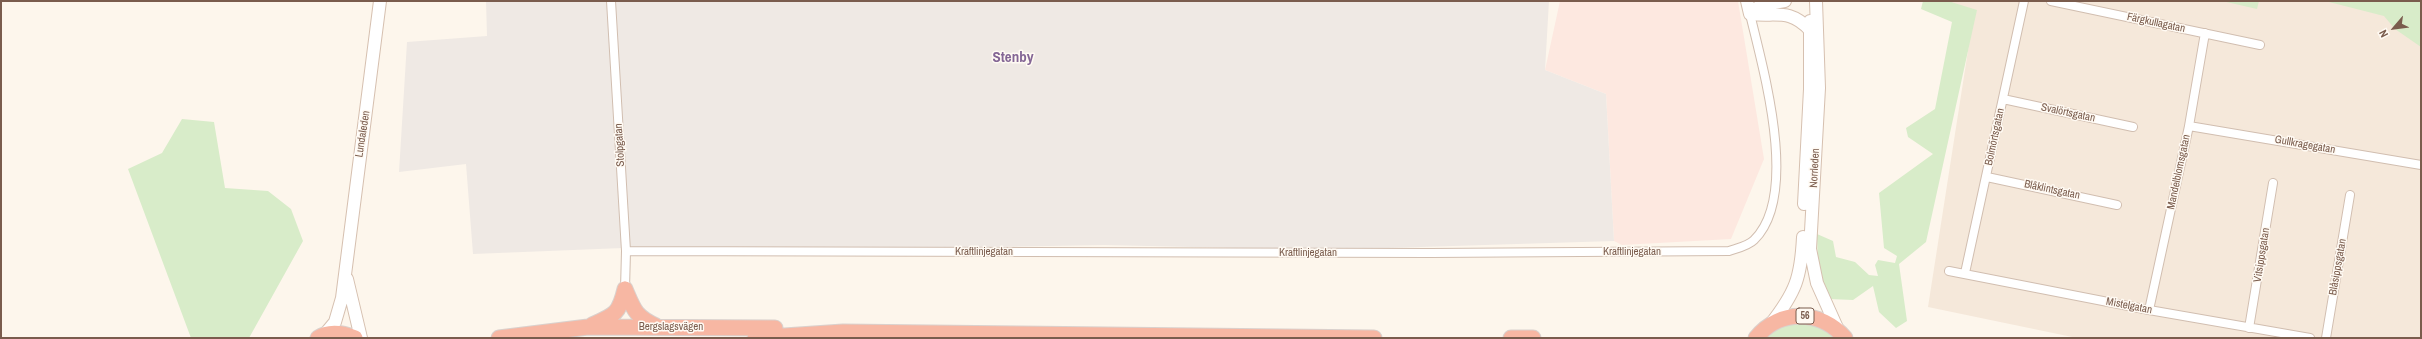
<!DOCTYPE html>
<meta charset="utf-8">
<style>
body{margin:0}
#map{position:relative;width:2422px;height:339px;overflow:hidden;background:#fdf6ec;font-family:"Archivo Narrow",sans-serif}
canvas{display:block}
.frame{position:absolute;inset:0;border:2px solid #7a5c4d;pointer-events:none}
.north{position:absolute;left:2374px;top:8px;width:40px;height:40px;-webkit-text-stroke:3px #fffaf3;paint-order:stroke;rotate:242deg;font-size:11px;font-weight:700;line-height:16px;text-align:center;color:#7a5c4d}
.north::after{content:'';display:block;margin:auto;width:14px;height:18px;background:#7a5c4d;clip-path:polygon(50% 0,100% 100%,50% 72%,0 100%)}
</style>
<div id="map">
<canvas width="2422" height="339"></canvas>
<div class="frame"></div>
<div class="north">N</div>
</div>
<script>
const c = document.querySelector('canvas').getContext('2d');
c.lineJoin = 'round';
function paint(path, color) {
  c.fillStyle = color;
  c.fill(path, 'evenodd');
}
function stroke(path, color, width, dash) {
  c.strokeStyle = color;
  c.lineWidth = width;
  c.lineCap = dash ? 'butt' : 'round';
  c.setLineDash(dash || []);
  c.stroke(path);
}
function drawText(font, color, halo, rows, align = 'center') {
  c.font = font + ' "Archivo Narrow",sans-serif';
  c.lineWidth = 3;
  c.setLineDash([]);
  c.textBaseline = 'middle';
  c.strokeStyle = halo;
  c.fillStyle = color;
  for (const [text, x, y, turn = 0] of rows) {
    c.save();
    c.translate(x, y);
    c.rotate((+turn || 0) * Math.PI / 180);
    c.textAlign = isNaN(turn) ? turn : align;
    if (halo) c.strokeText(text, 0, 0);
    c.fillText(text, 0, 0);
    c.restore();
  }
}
paint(new Path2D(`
 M1933,1H2421V338H2077L1928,307L1974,12Z`), '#f5e8da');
paint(new Path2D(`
 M1560,1H1738L1764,159L1731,239L1622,245L1614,241L1606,94L1545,70Z`), '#fde8e0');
paint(new Path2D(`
 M486,1H1549L1545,70L1606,94L1614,241L1324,250L1104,245L935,248H623L473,254L466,164L399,172L407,42L487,36Z`), '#efe9e4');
paint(new Path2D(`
 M1923,1H1948L1977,10L1926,242L1899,264L1907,321L1896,328L1879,312L1873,286L1853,300L1829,299L1818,271L1817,234L1833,241L1836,257L1855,262L1869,275L1878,276L1875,265L1878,260L1895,263L1897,256L1884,248L1879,193L1933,154L1908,137L1906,128L1935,109L1952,22L1921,9Z
 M2222,1H2259L2257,9Z
 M2325,1H2421V47L2395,29L2384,16Z
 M182,119L214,122L225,188L268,191L291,209L303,241L249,338H191L128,169L162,153Z
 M1812,322L1838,338H1762L1780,324Z`), '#d8ecc9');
const street = new Path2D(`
 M611,1L626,251L625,289
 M2051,1L2260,45
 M2003,99L2133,127
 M2189,126L2421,165
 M1987,177L2117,205
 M626,251L1431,253L1729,251C1738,248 1748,246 1754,240C1800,195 1763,69 1750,14
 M1949,271L2149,310L2310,338
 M1965,273L2024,1
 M2149,310L2189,126L2205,33
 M2249,328L2273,183
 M2326,338L2350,195`);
const secondary = new Path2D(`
 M1747,1L1750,14
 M1816,1L1819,88L1810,249L1817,283L1838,330
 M1750,14C1777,17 1789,8 1810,30
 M1750,14L1761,5L1785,1
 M1804,204L1810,89V21
 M347,279L361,338
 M1770,325C1796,292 1801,277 1803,237
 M325,334L335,322L342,298L380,1`);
const highway = new Path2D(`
 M625,289C634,310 635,316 656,326
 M592,325C615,315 619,314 625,289
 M318,338C330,330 343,333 355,338
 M499,338L588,327L775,328
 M755,338L843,332L1374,338
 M1511,338H1533
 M1756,338C1780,308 1821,310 1845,338`);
stroke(street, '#d1beb0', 10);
stroke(secondary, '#d6c0b0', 14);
stroke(highway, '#dad1cd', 17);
stroke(street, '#fff', 8);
stroke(secondary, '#fff', 12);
stroke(highway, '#f7b7a3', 15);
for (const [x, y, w] of [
 [1805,316,18]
]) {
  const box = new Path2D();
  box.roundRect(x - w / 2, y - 8, w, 16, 3);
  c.fillStyle = '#fffaf3';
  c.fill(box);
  stroke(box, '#7a5c4d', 1);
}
drawText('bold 10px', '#7a5c4d', null, [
 ["56",1805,316]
]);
drawText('11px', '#7a5c4d', '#fffaf3', [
 ["Färgkullagatan",2156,23,12],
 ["Svalörtsgatan",2068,113,12],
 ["Lundaleden",363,134,-81],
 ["Bolmörtsgatan",1995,137,-78],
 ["Stolpgatan",620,145,-93],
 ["Gullkragegatan",2305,145,10],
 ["Norrleden",1815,168,-87],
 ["Mandelblomsgatan",2179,172,-78],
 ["Blåklintsgatan",2052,190,12],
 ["Kraftlinjegatan",984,252],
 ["Kraftlinjegatan",1632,252],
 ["Kraftlinjegatan",1308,253],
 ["Vitsippsgatan",2262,255,-81],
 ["Blåsippsgatan",2338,267,-80],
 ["Mistelgatan",2129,306,11],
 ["Bergslagsvägen",671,327]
]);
drawText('bold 15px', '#846695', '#fffaf3', [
 ["Stenby",1013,58]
]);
</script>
